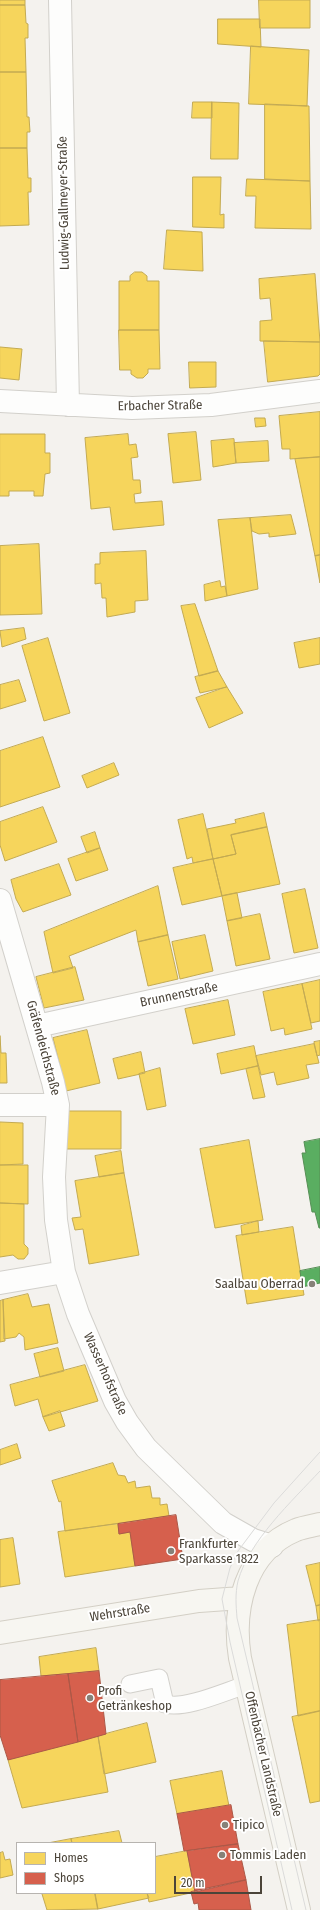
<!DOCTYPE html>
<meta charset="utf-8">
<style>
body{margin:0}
#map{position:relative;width:320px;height:1910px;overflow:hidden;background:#f4f2ee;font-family:"Fira Sans Condensed",sans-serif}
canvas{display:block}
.legend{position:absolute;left:16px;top:1842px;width:140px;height:52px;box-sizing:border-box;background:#fff;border:1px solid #b7b4b0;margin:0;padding:5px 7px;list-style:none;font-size:12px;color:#4b4439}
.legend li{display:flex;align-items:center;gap:8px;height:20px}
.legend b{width:20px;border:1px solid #b7b4b0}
.scale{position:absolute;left:174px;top:1876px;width:88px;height:18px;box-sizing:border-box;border:2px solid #4b4439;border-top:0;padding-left:5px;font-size:12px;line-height:14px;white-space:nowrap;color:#4b4439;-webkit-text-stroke:3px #fff;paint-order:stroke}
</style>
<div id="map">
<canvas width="320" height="1910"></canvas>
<ul class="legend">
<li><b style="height:11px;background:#f6d55c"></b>Homes</li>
<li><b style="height:11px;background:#d6604d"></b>Shops</li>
</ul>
<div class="scale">20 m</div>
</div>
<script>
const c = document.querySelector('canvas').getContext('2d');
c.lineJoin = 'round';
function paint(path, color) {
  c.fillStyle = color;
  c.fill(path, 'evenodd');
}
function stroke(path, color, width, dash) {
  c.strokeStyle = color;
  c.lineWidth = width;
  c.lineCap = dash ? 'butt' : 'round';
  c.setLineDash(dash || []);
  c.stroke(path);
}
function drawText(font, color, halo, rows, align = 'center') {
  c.font = font + ' "Fira Sans Condensed",sans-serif';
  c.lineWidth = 4;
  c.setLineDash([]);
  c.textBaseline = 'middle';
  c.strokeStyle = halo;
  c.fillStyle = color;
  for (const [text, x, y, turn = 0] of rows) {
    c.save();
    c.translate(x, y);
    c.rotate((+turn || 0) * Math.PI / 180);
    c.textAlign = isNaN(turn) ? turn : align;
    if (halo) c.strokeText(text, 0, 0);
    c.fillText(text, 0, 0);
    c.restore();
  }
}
const homes = new Path2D(`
 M0,0H25V5H0Z
 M259,0H310V28H260Z
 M0,5H25L26,23L28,24V38H25L26,72H0Z
 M218,19H260L261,47L218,44Z
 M251,46L309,50L307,106L249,104Z
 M0,72H26L27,117H29L30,132H27V148H0Z
 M193,102H212V118H192Z
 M212,102L239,103L238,159H211Z
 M265,104L309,106L310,181L265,179Z
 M0,148H27L28,178H31V192H28L29,225L0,226Z
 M193,177H221L220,215L224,214V228L193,227Z
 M247,179L310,181L311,229L255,228L256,196H246Z
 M167,230L202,232L203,271L164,269Z
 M135,272H142L147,276V281H159V330H119V281H130V276Z
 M315,274L320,342L260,341V321L272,320L270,298L260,299L259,279Z
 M119,330H159L160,369H148V373L143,378H137L131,374V370H120Z
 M264,341L320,342V374L318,376L268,382Z
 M0,347L22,349L19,380L0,378Z
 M189,362H216V387L190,388Z
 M320,412V457L290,459V449H282L279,416Z
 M255,418H265L266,426L256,427Z
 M196,432L201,480L173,483L168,434Z
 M0,434H45V453H50V473L45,474L43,496H34V491H9V496H0Z
 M128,434L129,445L136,444L138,457L131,458L133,480H140L141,493L134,494L135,503L162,501L164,525L113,530L110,507L91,509L85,438Z
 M234,439L236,463L213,467L211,441Z
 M268,441L269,461L236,463L234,443Z
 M320,457V555L315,556L295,459Z
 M291,515L296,534L269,537V533L259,534L252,531L250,518Z
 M250,518L258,589L227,596L218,520Z
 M39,544L42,614L0,615V546Z
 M146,551L148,600L135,601V612L107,617L106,598H102L101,583L95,584V564H100V553Z
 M320,555V583L315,556Z
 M220,581L221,587L225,586L227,596L205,601L204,585Z
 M195,604L218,671L199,676L181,606Z
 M24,628L26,639L2,647L0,631Z
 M48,638L70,713L44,721L22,646Z
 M320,638V664L299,668L294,643Z
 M218,671L227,687L200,693L195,677Z
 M19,680L26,701L0,709V685Z
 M227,687L243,713L209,728L196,698Z
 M43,737L60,787L0,807V751Z
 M114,763L119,775L87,788L82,776Z
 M43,807L57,842L5,861L0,845V822Z
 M264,813L267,827L231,835L236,854L213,859L207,829L236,823L235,820Z
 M203,814L213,859L193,863L192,857L187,859L178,820Z
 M267,827L280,884L222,896L213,859L236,854L231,835Z
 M95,832L100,848L87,853L81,837Z
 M100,848L108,870L76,881L68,859Z
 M213,859L222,896L182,905L173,868Z
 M59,864L71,895L23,912L16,899L11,880Z
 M158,886L168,935L138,942L136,930L69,956L73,968L53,973L44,932Z
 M305,889L318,948L294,953L282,894Z
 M237,893L242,918L227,921L222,896Z
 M260,914L270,959L236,966L227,921Z
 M168,935L178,979L148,986L138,942Z
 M205,935L213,971L180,979L172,942Z
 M75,967L84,1000L44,1008L36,977Z
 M320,980V1021L311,1023L302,984Z
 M302,984L312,1029L285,1035L284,1028L271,1031L263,992Z
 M228,1000L235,1035L193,1044L185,1009Z
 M87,1030L100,1083L66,1091L53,1038Z
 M0,1036L1,1053H6L7,1083H0Z
 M320,1041V1055L317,1056L314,1042Z
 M314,1044L319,1063L306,1065L309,1078L277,1085L274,1072L261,1075L256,1056Z
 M254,1046L258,1066L221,1074L217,1054Z
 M141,1052L145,1073L118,1079L113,1059Z
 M258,1066L265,1097L253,1099L246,1069Z
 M160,1068L166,1106L147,1110L139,1074Z
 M66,1111H121V1149H66Z
 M0,1122L23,1123V1164L0,1165Z
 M249,1140L263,1220L215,1228L200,1149Z
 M121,1151L124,1173L99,1177L95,1156Z
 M0,1165H28V1204L0,1203Z
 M124,1173L139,1255L89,1264L83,1229L75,1230L72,1218L81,1217L75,1181Z
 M0,1203L24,1204V1244L28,1248V1254L24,1259H18L13,1255L0,1257Z
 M258,1221L259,1232L242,1235L241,1226Z
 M293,1227L304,1295L247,1304L236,1236Z
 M28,1294L32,1307L49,1304L58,1343L25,1350L24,1337L19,1333L16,1337L4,1339L3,1300Z
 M3,1300L5,1341L0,1342V1301Z
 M58,1348L64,1371L40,1377L34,1354Z
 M85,1365L98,1401L43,1417L38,1399L15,1406L10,1385Z
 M60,1411L65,1426L49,1431L43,1417Z
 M17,1444L21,1458L0,1465V1450Z
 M113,1463L118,1475L125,1476L128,1483L135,1481L136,1488L150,1486L152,1498H160V1505L167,1504L169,1516L65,1531L61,1501L59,1502L52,1481Z
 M118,1524L119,1534L130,1532L135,1566L65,1577L58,1532Z
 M13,1538L20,1584L0,1587V1540Z
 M320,1563V1605L316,1606L306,1566Z
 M320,1605V1620L318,1621L316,1606Z
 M320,1620V1711L298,1716L287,1625Z
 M96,1648L99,1671L41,1676L39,1657Z
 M320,1711V1801L310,1803L292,1717Z
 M147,1723L156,1762L104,1774L98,1736Z
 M98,1736L108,1792L22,1808L8,1760Z
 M222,1771L229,1806L177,1814L170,1781Z
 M119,1831L122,1843H72L71,1839Z
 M71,1839L72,1843H48Z
 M187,1851L195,1892L149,1902L147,1893H155V1857Z
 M3,1852L5,1860L10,1859L13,1875L0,1878V1853Z
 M48,1893H95L98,1909L47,1910L42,1894Z
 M95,1893H147L149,1898L98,1909Z`);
paint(homes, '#f6d55c');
stroke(homes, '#c3aa52', 1);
const shops = new Path2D(`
 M176,1515L183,1559L135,1566L130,1532L119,1534L118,1524Z
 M99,1671L106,1734L78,1742L68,1674Z
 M68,1674L78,1742L8,1760L0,1735V1680Z
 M231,1805L238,1844L184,1851L177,1814Z
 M238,1844L246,1880L195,1892L187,1851Z
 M246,1880L251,1910H199L198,1903L194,1904L191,1892Z`);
paint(shops, '#d6604d');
stroke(shops, '#ac5847', 1);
const public = new Path2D(`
 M320,1139V1228H319L315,1212H312L302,1153H306L304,1142Z
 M320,1267V1283L302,1287L300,1271Z`);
paint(public, '#5aae61');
stroke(public, '#568e55', 1);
const lane = new Path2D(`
 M130,1684L159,1678L165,1704C185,1710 226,1691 246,1685`);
const street = new Path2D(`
 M60,0L68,405
 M0,401L132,408L211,405L320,391
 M0,900L53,1082L58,1105L54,1177L56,1220L64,1272L78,1314L115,1401L127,1422L146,1448L223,1523L253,1540L272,1546
 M37,1026L320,964
 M0,1105H58
 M0,1283L64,1272`);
const secondary = new Path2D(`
 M0,1633L199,1601L241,1598
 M299,1910L240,1658C232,1609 245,1551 296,1530C304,1527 312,1526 320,1524`);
stroke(lane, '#d2d0cb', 19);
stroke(street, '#d2d0cb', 24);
stroke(secondary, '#d3cfc5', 24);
stroke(lane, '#fdfdfc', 17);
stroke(street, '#fdfdfc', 22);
stroke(secondary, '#f7f6f1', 22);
stroke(new Path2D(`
 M292,1910L230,1642L222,1599L230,1568L238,1551L274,1503L320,1452
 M306,1910L237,1618C236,1605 235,1594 238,1581C249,1541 292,1501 320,1471`), '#dbdbda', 1);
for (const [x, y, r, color] of [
 [312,1284,4,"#868178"],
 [171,1551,4,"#868178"],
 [90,1698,4,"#868178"],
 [225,1825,4,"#868178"],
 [222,1855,4,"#868178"]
]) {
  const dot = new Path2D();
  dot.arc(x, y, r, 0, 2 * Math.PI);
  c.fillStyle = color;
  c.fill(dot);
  stroke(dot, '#fff', 1.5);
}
drawText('13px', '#4b4439', '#fff', [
 ["Ludwig-Gallmeyer-Straße",64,203,-91],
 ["Erbacher Straße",160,406,-1],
 ["Brunnenstraße",179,995,-12],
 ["Gräfendeichstraße",43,1048,75],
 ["Wasserhofstraße",105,1374,66],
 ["Wehrstraße",120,1613,-9],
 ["Offenbacher Landstraße",263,1754,77]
]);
drawText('13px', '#4b4439', '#fff', [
 ["Saalbau Oberrad",304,1284,"right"],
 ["Frankfurter",179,1544],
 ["Sparkasse 1822",179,1559],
 ["Profi",98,1691],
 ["Getränkeshop",98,1706],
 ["Tipico",233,1825],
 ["Tommis Laden",230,1855]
], 'left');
</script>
